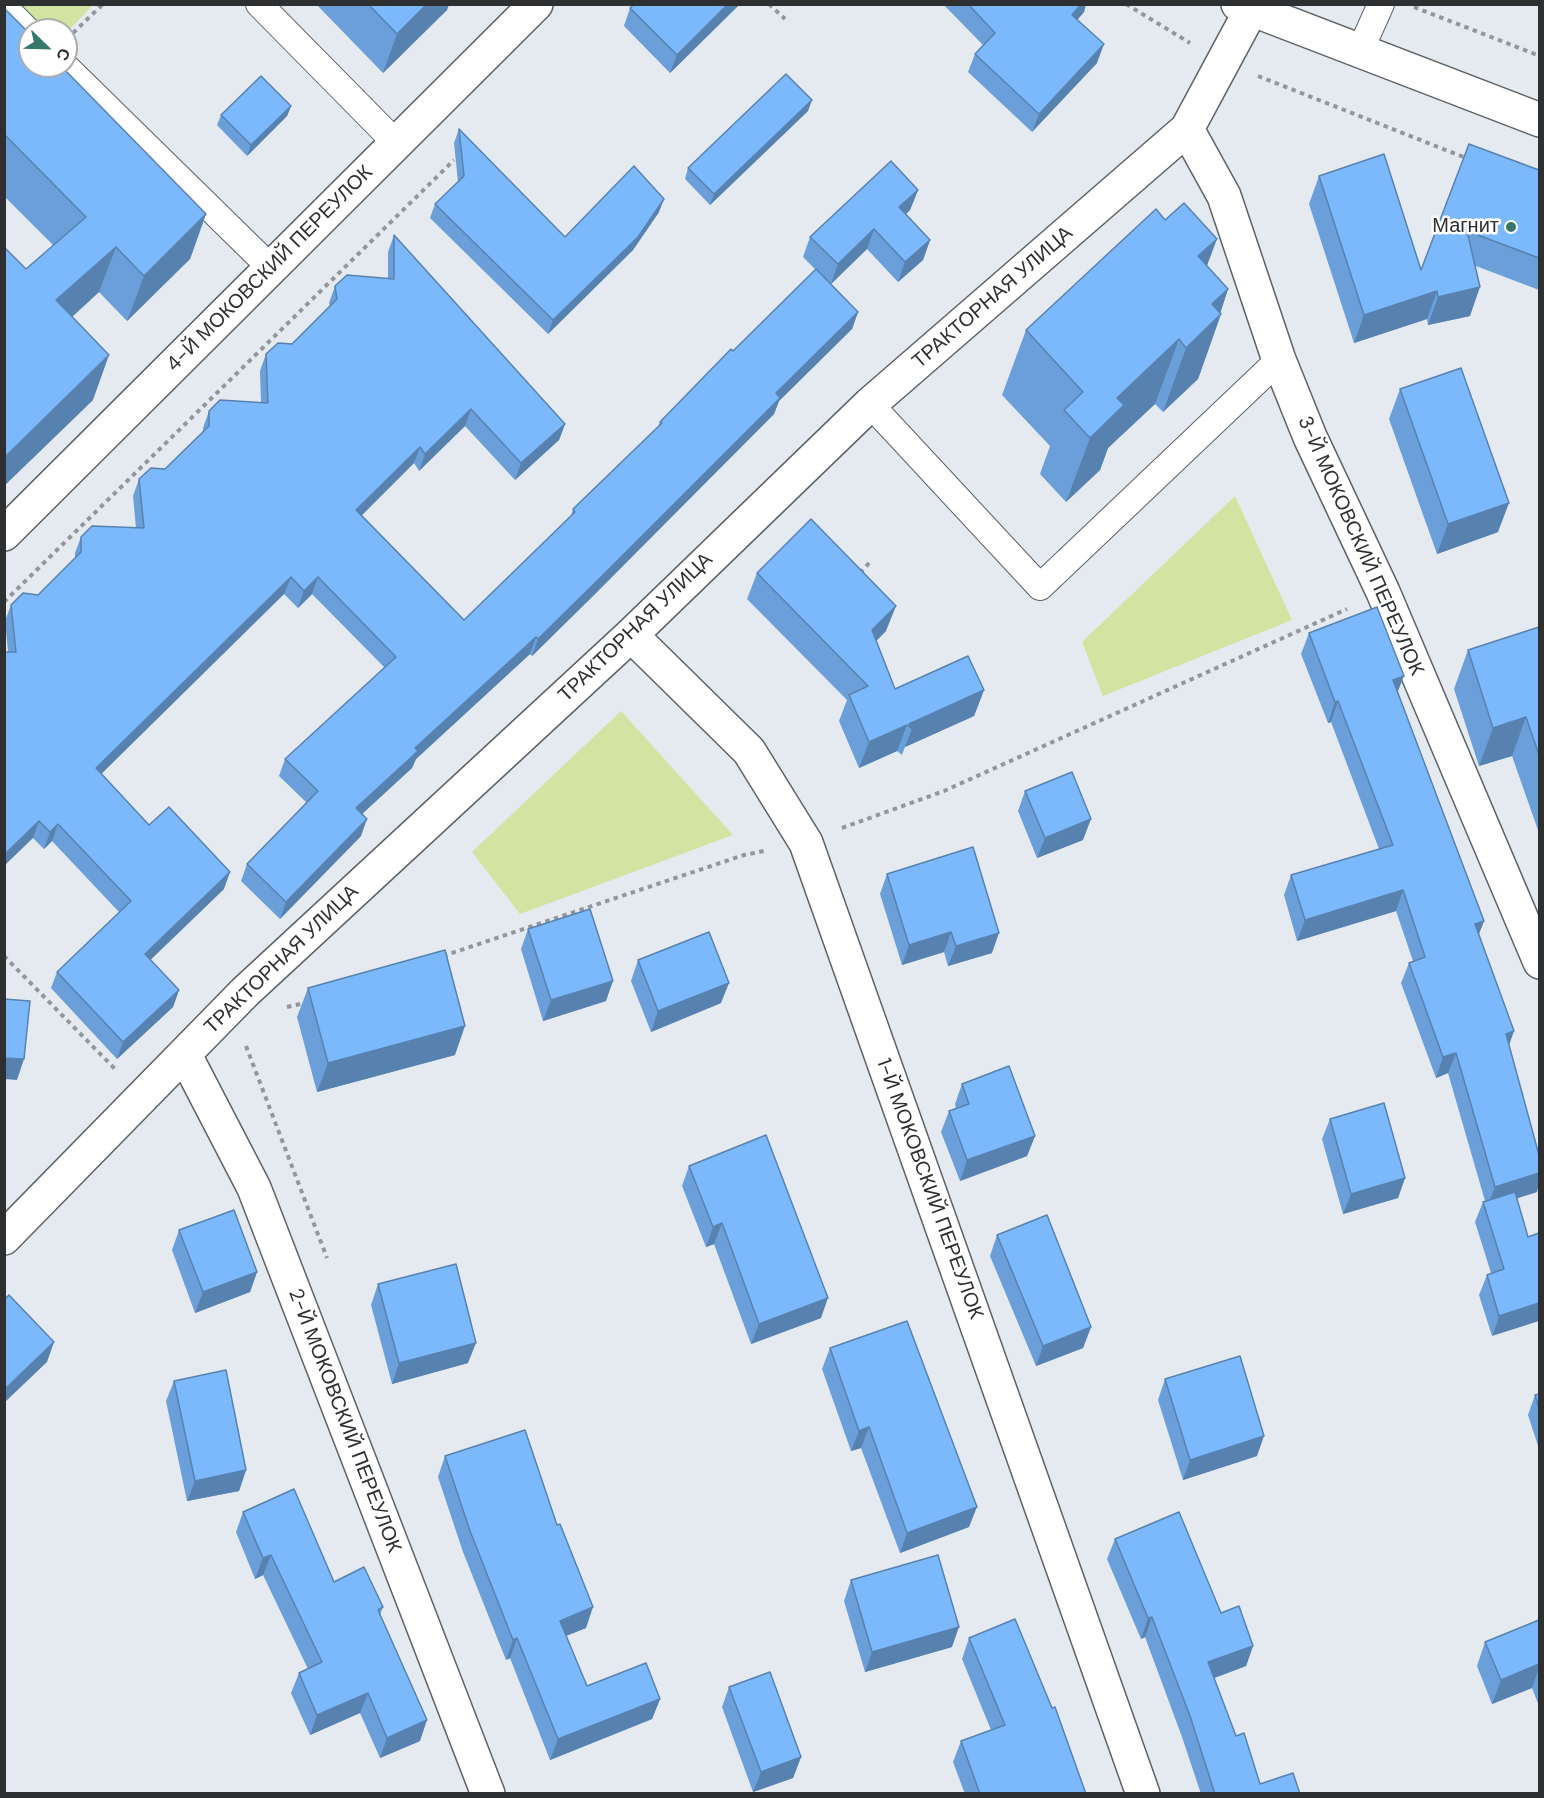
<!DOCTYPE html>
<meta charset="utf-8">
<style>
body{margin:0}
#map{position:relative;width:1544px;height:1798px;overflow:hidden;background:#e5eaf0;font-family:"DM Sans",sans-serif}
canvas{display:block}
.frame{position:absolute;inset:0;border:6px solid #2d2f31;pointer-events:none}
.north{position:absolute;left:18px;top:18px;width:60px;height:60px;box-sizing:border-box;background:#fff;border:2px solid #abacad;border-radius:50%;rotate:113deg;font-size:16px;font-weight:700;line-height:24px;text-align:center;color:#2d2f31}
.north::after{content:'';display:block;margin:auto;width:21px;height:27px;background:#367869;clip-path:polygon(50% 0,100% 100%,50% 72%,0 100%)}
</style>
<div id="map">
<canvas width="1544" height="1798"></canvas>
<div class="frame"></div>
<div class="north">С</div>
</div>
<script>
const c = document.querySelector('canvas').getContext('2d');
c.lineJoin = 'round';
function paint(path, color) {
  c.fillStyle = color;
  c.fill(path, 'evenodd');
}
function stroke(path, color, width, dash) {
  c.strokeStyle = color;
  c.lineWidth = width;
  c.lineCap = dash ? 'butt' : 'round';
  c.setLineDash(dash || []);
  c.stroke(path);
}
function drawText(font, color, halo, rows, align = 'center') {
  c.font = font + ' "DM Sans",sans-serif';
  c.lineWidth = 5;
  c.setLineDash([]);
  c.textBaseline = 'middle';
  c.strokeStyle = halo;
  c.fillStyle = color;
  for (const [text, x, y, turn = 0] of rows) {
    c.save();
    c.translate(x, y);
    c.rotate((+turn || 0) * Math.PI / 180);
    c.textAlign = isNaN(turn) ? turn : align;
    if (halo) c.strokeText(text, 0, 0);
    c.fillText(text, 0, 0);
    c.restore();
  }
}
paint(new Path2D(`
 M9,5H93L66,33V30H35Z
 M1235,496L1292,620L1103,696L1082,642Z
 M621,711L733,835L520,914L472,852Z`), '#d1e4a1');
const service = new Path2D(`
 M259,4L396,143
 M4,7L30,33
 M1360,51L1381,4
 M65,66L270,267
 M870,404L1040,587L1279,360`);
const minor = new Path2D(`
 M1187,129L1224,196L1279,360L1310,437L1383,592L1540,962
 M4,534L536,4
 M631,635L749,751L806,843L1143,1794
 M185,1055L254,1188L488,1794
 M4,1238L245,992L631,635L870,404L1187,129L1251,10`);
const tertiary = new Path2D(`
 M1238,4L1540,120`);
stroke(service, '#5d6267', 28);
stroke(minor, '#5d6267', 36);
stroke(tertiary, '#5d6267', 36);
stroke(new Path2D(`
 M769,4L785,19
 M1126,4L1190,43
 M1414,7L1540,56
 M73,33L103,4
 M1258,76L1466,158
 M860,573L870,562
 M4,602L454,160
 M842,828L944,791L1347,609
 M4,956L116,1070
 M443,956L744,855L764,851
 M287,1007L305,1003
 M246,1046L327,1258`), '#93979b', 4, [4.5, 4.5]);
stroke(service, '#fff', 26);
stroke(minor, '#fff', 33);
stroke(tertiary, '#fff', 33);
paint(new Path2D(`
 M316,4H449L447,10L383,73Z
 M634,4H740L670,73L624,26L630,8Z
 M943,4H1086L1084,12L1077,20L1097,63L1032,132L968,72L975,54L983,45Z
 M4,8L206,214L190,259L127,321L99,292L72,317L93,400L4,486V247L26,269L53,245L4,196Z
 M291,106L287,116L247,156L217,125L221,115Z
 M808,111L710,205L685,179L688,168Z
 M459,129L565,237L659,212L633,250L548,334L430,218L435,204L458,182L454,143Z
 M1539,170V290L1476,266L1470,316L1428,325L1427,319L1354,343L1309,204L1319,176L1421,270Z
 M918,190L910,210L906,214L930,240L923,260L898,282L867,249L831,284L858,312L852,329L779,401L774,414L593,596L532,656L530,654L416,759L412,768L362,814L361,836L280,919L241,881L247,864L307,803L279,776L285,759L385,668L312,594L298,608L284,594L101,774L149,825L224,889L150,960L179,990L173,1007L117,1059L51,988L57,972L119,912L52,841L44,849L33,838L8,652L5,621L11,605L38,595L75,558V553L81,537L136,528L133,496L139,479L165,469L203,432V428L209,411L261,402L260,371L266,354L292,344L330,306L329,303L335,286L388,279V252L394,235L565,424L559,440L515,480L465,426L419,471L414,463L362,515L464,620L571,516L573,509L658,427L660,422L816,270L803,257L810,237Z
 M1207,266L1228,289L1220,313L1221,314L1198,379L1163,412L1155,404L1108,448L1100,470L1066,502L1040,474L1050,446L1002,395L1026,330Z
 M1400,389L1498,532L1437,554L1389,419Z
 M757,573L886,631L876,641L895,689L984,690L974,716L905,747L902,755L897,751L859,768L839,721L847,700L747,599Z
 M1539,627V833L1512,756L1479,766L1454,689L1468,650Z
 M1309,633L1398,692L1484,921L1479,934L1509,1046L1537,1192L1517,1198L1528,1237L1492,1336L1479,1295L1487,1275L1491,1273L1475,1222L1483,1202L1485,1201L1448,1073L1436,1078L1401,983L1409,963L1413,961L1396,911L1297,941L1284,895L1291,875L1379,849L1331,722L1328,723L1301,654Z
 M1025,791L1083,840L1037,858L1018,811Z
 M887,874L992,953L948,966L944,952L902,965L880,894Z
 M528,929L606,1001L543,1021L521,949Z
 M638,960L721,1003L651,1032L631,981Z
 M308,988L455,1055L317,1092L297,1017Z
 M962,1084L1035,1136L1027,1156L960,1181L941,1132L949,1111L956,1109L955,1104Z
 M1330,1119L1405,1178L1398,1198L1343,1214L1322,1139Z
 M689,1166L821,1318L751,1344L714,1244L706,1247L682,1186Z
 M179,1230L257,1272L250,1292L195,1313L172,1250Z
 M997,1235L1091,1327L1083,1348L1036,1366L990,1256Z
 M378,1284L468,1363L392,1384L371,1305Z
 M830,1348L969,1527L900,1553L861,1448L851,1451L822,1369Z
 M1165,1379L1257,1456L1183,1480L1158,1400Z
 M174,1381L246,1470L239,1491L187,1501L166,1401Z
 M1539,1394V1449L1528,1415L1535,1395Z
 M445,1456L557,1525L586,1628L566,1636L587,1686L660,1699L652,1719L550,1760L510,1658L506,1660L463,1552L438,1477Z
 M243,1512L334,1582L383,1607L380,1615L420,1741L380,1758L360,1713L310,1735L291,1693L299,1673L308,1669L263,1575L255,1579L236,1532Z
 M1115,1539L1221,1613L1253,1646L1246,1666L1214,1678L1236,1736L1260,1784L1300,1794H1201L1182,1737L1145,1637L1141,1639L1107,1559Z
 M851,1580L952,1647L865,1672L844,1601Z
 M1539,1620V1706L1532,1688L1492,1704L1477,1666L1485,1642Z
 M969,1638L1086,1794H965L953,1762L961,1741L991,1730L962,1659Z
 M729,1687L801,1757L793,1778L753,1792L722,1707Z`), '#6b9fd9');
paint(new Path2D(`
 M427,4H449L447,10L383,73L397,34Z
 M728,4H740L670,73L677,55Z
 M1081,4H1086L1084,12L1066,33L1072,15Z
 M1104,44L1097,63L1032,132L1039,114Z
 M812,100L808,111L710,205L714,194Z
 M291,106L287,116L247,156L251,145Z
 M918,190L910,210L892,227L899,207Z
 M664,199L659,212L633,250L548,334L553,320Z
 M206,214L190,259L127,321L144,276Z
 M874,229L867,249L831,284L838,264Z
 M1217,239L1193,303L1198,256Z
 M930,240L923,260L898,282L905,262Z
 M116,247L99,292L40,346L56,300Z
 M1480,287L1470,316L1428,325L1438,297Z
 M1228,289L1219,317L1221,314L1198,379L1163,412L1186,348L1212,304Z
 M1437,291L1427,319L1354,343L1364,315Z
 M858,312L852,329L779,401L774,414L593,596L532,656L538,639L776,393Z
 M1179,339L1155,404L1108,448L1100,470L1066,502L1090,438L1117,398Z
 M109,355L93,400L4,486V461L7,455Z
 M471,409L465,426L419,471L425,454Z
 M565,424L559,440L515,480L521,463Z
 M420,447L414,463L350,527L356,510Z
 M1509,503L1498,532L1437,554L1448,524Z
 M291,577L284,594L90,785L96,768Z
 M318,577L312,594L298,608L304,591Z
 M896,606L886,631L862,655L872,630Z
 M536,637L530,654L416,759L412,768L350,825L356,808L415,748Z
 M1404,676L1396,696L1393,680Z
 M984,690L974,716L905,747L912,729L909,724Z
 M1338,701L1331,722L1328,723L1335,702Z
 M1526,717L1512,756L1479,766L1493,728Z
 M907,725L897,751L859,768L869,742Z
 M367,819L361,836L280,919L286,902Z
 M1091,819L1083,840L1037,858L1045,838Z
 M39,821L33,838L4,866V855Z
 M58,824L52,841L44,849L50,832Z
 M230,872L224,889L139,971L145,954Z
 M1403,890L1396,911L1297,941L1305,920Z
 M1484,921L1476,941L1475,924Z
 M951,932L944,952L902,965L909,945Z
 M999,933L992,953L948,966L956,946Z
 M613,981L606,1001L543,1021L551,1000Z
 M729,983L721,1003L651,1032L658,1011Z
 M179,990L173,1007L117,1059L123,1042Z
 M465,1026L455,1055L317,1092L328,1063Z
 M1514,1031L1507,1051L1506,1034Z
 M1456,1053L1448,1073L1436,1078L1443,1057Z
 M4,1058L24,1059L17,1080L4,1079Z
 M1035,1136L1027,1156L960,1181L967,1160Z
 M1539,1173V1184L1537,1192L1487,1208L1495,1187Z
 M1405,1178L1398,1198L1343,1214L1351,1194Z
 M722,1223L714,1244L706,1247L713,1227Z
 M257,1272L250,1292L195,1313L203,1292Z
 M828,1298L821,1318L751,1344L759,1324Z
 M1539,1303V1321L1492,1336L1499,1316Z
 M1091,1327L1083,1348L1036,1366L1043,1346Z
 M54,1342L47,1362L4,1403V1390Z
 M476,1343L468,1363L392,1384L399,1363Z
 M869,1427L861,1448L851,1451L859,1431Z
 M1264,1436L1257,1456L1183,1480L1190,1460Z
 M246,1470L239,1491L187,1501L195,1481Z
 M977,1507L969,1527L900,1553L907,1533Z
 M271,1555L263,1575L255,1579L263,1558Z
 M593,1607L586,1628L553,1641L560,1621Z
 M1152,1617L1145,1637L1141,1639L1148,1618Z
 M959,1627L952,1647L865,1672L872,1652Z
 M517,1638L510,1658L506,1660L513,1640Z
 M1253,1646L1246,1666L1201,1683L1208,1662Z
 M1539,1664V1668L1532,1688L1492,1704L1501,1680Z
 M368,1693L360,1713L310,1735L317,1715Z
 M660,1699L652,1719L550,1760L558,1739Z
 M427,1720L420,1741L380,1758L387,1738Z
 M801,1757L793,1778L753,1792L761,1772Z`), '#5782b0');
const building = new Path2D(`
 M368,4H427L397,34Z
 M634,4H728L677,55L630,8Z
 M968,4H1081L1072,15L1104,44L1039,114L975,54L995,33Z
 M4,8L30,34V66H61L206,214L144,276L116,247L56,300L109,355L7,455L4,453V247L26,269L86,217L4,134Z
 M786,74L812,100L714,194L688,168Z
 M261,76L291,106L251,145L221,115Z
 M459,129L565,237L634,166L664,199L638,237L553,320L435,204L464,176Z
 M1469,144L1539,170V258L1467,231L1480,287L1438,297L1437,291L1364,315L1319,176L1384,154L1421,270Z
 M891,161L918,190L899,207L930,240L905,262L874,229L838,264L810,237Z
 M1184,203L1217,239L1198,256L1228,289L1212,304L1221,314L1186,348L1179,339L1117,398L1124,405L1090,438L1064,410L1083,392L1026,330L1156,209L1165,220Z
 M394,235L565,424L521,463L471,409L425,454L420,447L356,510L464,620L575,512L573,509L662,423L660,422L731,349L733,351L816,269L858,312L776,393L780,398L599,579L538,639L536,637L415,748L418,751L356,808L367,819L286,902L247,864L318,791L285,759L396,657L318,577L304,591L291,577L96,768L149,825L169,807L230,872L145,954L179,990L123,1042L57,972L131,901L58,824L50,832L39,821L4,855V652H16L11,605L23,593L38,595L81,552V537L92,526L144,528L139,479L151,468L165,469L209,426V411L220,400L268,403L266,354L278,343L292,344L337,299L335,286L347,275L394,279Z
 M1461,368L1509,503L1448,524L1400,389Z
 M811,519L896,606L872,630L895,689L968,656L984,690L909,724L912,729L907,725L869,742L849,695L868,686L757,573Z
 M1377,607L1404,676L1393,680L1484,921L1475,924L1514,1031L1506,1034L1539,1155V1173L1495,1187L1456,1053L1443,1057L1409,963L1425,957L1403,890L1305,920L1291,875L1393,845L1338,701L1335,702L1309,633Z
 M1539,627V755L1526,717L1493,728L1468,650Z
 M1072,772L1091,819L1045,838L1025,791Z
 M973,847L999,933L956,946L951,932L909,945L887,874Z
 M590,909L613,981L551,1000L528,929Z
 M709,932L729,983L658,1011L638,960Z
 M445,950L465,1026L328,1063L308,988Z
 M4,999L30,1001L24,1059L4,1058Z
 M1009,1066L1035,1136L967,1160L949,1111L969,1104L962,1084Z
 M1384,1103L1405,1178L1351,1194L1330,1119Z
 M766,1135L828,1298L759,1324L722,1223L713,1227L689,1166Z
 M1515,1192L1528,1237L1539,1233V1303L1499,1316L1487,1275L1504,1269L1483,1202Z
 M234,1210L257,1272L203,1292L179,1230Z
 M1047,1215L1091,1327L1043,1346L997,1235Z
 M456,1264L476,1343L399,1363L378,1284Z
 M9,1295L54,1342L4,1390V1300Z
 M907,1321L977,1507L907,1533L869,1427L859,1431L830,1348Z
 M1240,1356L1264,1436L1190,1460L1165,1379Z
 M226,1370L246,1470L195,1481L174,1381Z
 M1539,1394V1408L1535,1395Z
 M525,1430L557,1525L560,1524L593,1607L560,1621L587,1686L646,1663L660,1699L558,1739L517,1638L513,1640L470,1531L445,1456Z
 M294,1489L334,1582L364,1567L383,1607L378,1610L427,1720L387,1738L368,1693L317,1715L299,1673L322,1662L271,1555L263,1558L243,1512Z
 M1179,1512L1221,1613L1239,1606L1253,1646L1208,1662L1236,1736L1244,1733L1260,1784L1293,1773L1300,1794H1215L1190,1716L1152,1617L1148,1618L1115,1539Z
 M938,1555L959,1627L872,1652L851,1580Z
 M1015,1619L1052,1708L1055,1707L1086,1794H980L961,1741L1005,1725L969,1638Z
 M1539,1620V1664L1501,1680L1485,1642Z
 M770,1672L801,1757L761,1772L729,1687Z`);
paint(building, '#7cb9fc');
stroke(building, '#5782b0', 1.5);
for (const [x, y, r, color] of [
 [1511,227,6,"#367869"]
]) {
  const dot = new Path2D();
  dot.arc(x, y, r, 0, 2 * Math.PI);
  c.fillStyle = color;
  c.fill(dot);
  stroke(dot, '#fff', 2);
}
drawText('20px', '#2d2f31', '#fff', [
 ["Магнит",1499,227]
], 'right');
drawText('20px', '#2d2f31', '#fff', [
 ["4-Й МОКОВСКИЙ ПЕРЕУЛОК",270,269,-45],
 ["ТРАКТОРНАЯ УЛИЦА",993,298,-41],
 ["3-Й МОКОВСКИЙ ПЕРЕУЛОК",1360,546,66],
 ["ТРАКТОРНАЯ УЛИЦА",636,628,-44],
 ["ТРАКТОРНАЯ УЛИЦА",282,960,-44],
 ["1-Й МОКОВСКИЙ ПЕРЕУЛОК",929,1189,70],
 ["2-Й МОКОВСКИЙ ПЕРЕУЛОК",344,1421,69]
]);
</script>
